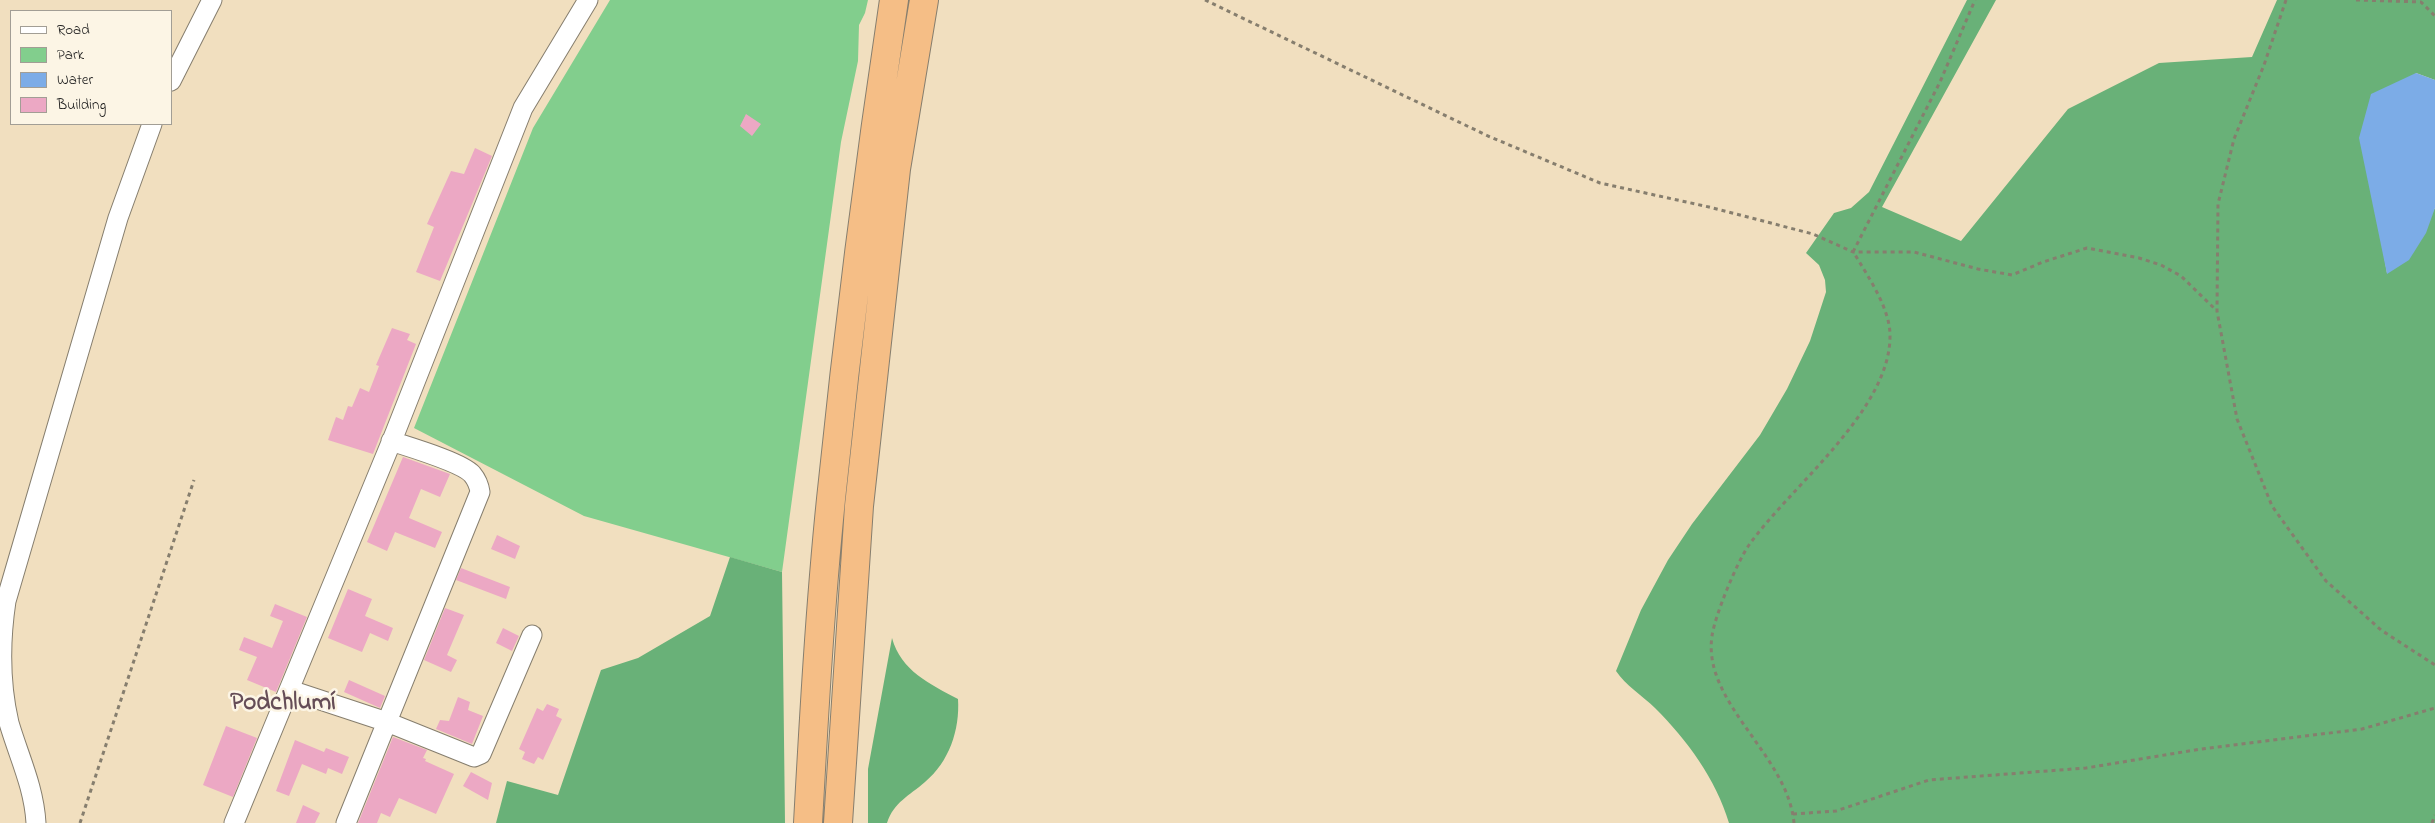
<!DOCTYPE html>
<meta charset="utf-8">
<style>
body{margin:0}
#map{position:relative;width:2435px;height:823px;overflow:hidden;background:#f1dfbf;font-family:"Indie Flower",sans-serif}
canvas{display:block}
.legend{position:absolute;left:10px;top:10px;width:162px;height:115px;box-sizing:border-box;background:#fcf5e5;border:1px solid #a29e95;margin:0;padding:6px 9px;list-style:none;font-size:15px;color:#1c1c1c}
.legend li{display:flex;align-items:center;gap:10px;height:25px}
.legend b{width:25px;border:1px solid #a29e95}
</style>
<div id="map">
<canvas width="2435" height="823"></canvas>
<ul class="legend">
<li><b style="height:6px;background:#fff"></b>Road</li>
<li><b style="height:14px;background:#82ce8d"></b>Park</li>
<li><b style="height:14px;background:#7cace7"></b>Water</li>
<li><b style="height:14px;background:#eca8c4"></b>Building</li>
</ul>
</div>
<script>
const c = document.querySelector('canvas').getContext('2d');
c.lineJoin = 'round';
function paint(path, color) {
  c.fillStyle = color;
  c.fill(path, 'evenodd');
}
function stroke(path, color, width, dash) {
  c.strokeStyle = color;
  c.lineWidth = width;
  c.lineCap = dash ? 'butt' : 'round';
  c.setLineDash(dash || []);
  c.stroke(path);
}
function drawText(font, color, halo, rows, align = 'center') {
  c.font = font + ' "Indie Flower",sans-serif';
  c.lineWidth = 5;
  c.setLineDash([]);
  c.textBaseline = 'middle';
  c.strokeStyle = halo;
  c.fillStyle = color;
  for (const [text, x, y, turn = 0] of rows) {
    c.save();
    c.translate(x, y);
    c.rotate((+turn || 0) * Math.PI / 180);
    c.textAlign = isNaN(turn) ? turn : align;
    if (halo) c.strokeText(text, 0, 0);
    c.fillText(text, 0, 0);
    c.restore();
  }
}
paint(new Path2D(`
 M610,0H868L865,13L859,25L858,61L841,142L782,572L584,516L414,428L533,128Z`), '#82ce8d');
paint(new Path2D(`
 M1967,0H1996L1882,207L1961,241L2068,109L2159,63L2252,57L2277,0H2435V80L2416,73L2377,216L2387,273L2435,208V823H1729C1716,779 1687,740 1655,708C1643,696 1625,685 1616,671L1641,610L1668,560L1692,524L1760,435L1787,389L1810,341L1826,292L1825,280L1819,265L1806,253L1834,213L1851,208L1869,192Z
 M730,557L782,572L785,823H496L507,781L558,795L601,670L638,658L710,616Z
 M892,638C901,671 930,684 958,699C960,730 949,762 925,782C909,796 894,802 887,823H868V769Z`), '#69b178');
paint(new Path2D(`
 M2416,73L2435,80V208L2426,233L2409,260L2387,274L2359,138L2371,94Z`), '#7cace7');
paint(new Path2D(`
 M746,114L761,124L752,136L740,126Z
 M475,148L492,156L440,281L416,272L434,227L427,224L451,171L464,174Z
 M392,328L410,334L407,340L416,344L373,454L328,440L336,417L343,420L348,406L352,407L360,388L369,392L379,366L376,365Z
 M403,457L450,474L440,497L421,489L409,518L442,532L435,548L395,532L387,551L367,542Z
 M497,535L520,546L515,559L491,549Z
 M461,568L510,587L506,599L456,580Z
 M348,589L372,599L365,616L393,628L388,641L370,633L362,652L328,638Z
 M275,604L307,617L276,692L247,680L257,657L239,650L244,637L272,648L283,621L270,616Z
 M445,608L464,615L447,655L457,660L451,672L424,660Z
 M503,628L519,636L512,651L496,643Z
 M349,680L385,696L380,708L344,692Z
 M458,697L470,702L468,710L483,716L472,744L436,729L440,720L449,721Z
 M547,704L559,709L556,716L562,719L543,760L538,757L534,764L522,759L525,752L519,749L537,708L543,711Z
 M226,726L257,738L233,797L203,785Z
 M393,737L427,750L423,758L426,759L425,761L454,774L436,814L399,798L390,817L381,813L377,823H358Z
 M295,740L324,752L326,748L349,757L342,774L328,768L326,774L302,764L289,796L276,791Z
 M471,772L492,783L488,800L463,786Z
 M303,805L320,813L315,823H296Z`), '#eca8c4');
const minor = new Path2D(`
 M171,81L212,0
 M290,690L387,722L474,757L481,754L532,635
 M36,823C34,787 19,757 9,723C0,684 0,641 6,601L118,218L152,124
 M234,823L395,433L523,108L588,0
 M346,823L480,492C479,485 477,480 472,474C461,462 409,447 391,441`);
const motorway = new Path2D(`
 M808,823C814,715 820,607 831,499C848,332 869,166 894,0
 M838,823L859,506L896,169L924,0`);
stroke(minor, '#867e6e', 21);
stroke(motorway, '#867e6e', 30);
stroke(new Path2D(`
 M1205,0L1488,136L1600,183L1709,207L1813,234L1853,252H1914L1978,269L2012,275L2043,262L2087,248L2139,258L2161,265L2181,276L2217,311
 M2286,0L2264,65L2234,139L2218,204L2217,311L2237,419L2272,506L2326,581L2381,630L2435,665
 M2356,0L2421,2L2435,16
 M1853,252L1940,82L1975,0
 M1793,814L1836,811L1929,780L2086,768L2201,749L2362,729L2435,708
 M80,823L194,480
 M1794,823C1788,755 1702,703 1712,636C1715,615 1737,562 1749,545C1790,487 1891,410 1890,335C1890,308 1867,275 1854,253
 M2432,823L2435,815`), '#867e6e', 3, [4, 4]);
stroke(minor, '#fff', 19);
stroke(motorway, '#f5be86', 28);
drawText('bold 25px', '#654d57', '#fcf5e5', [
 ["Podchlumí",283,705]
]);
</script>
